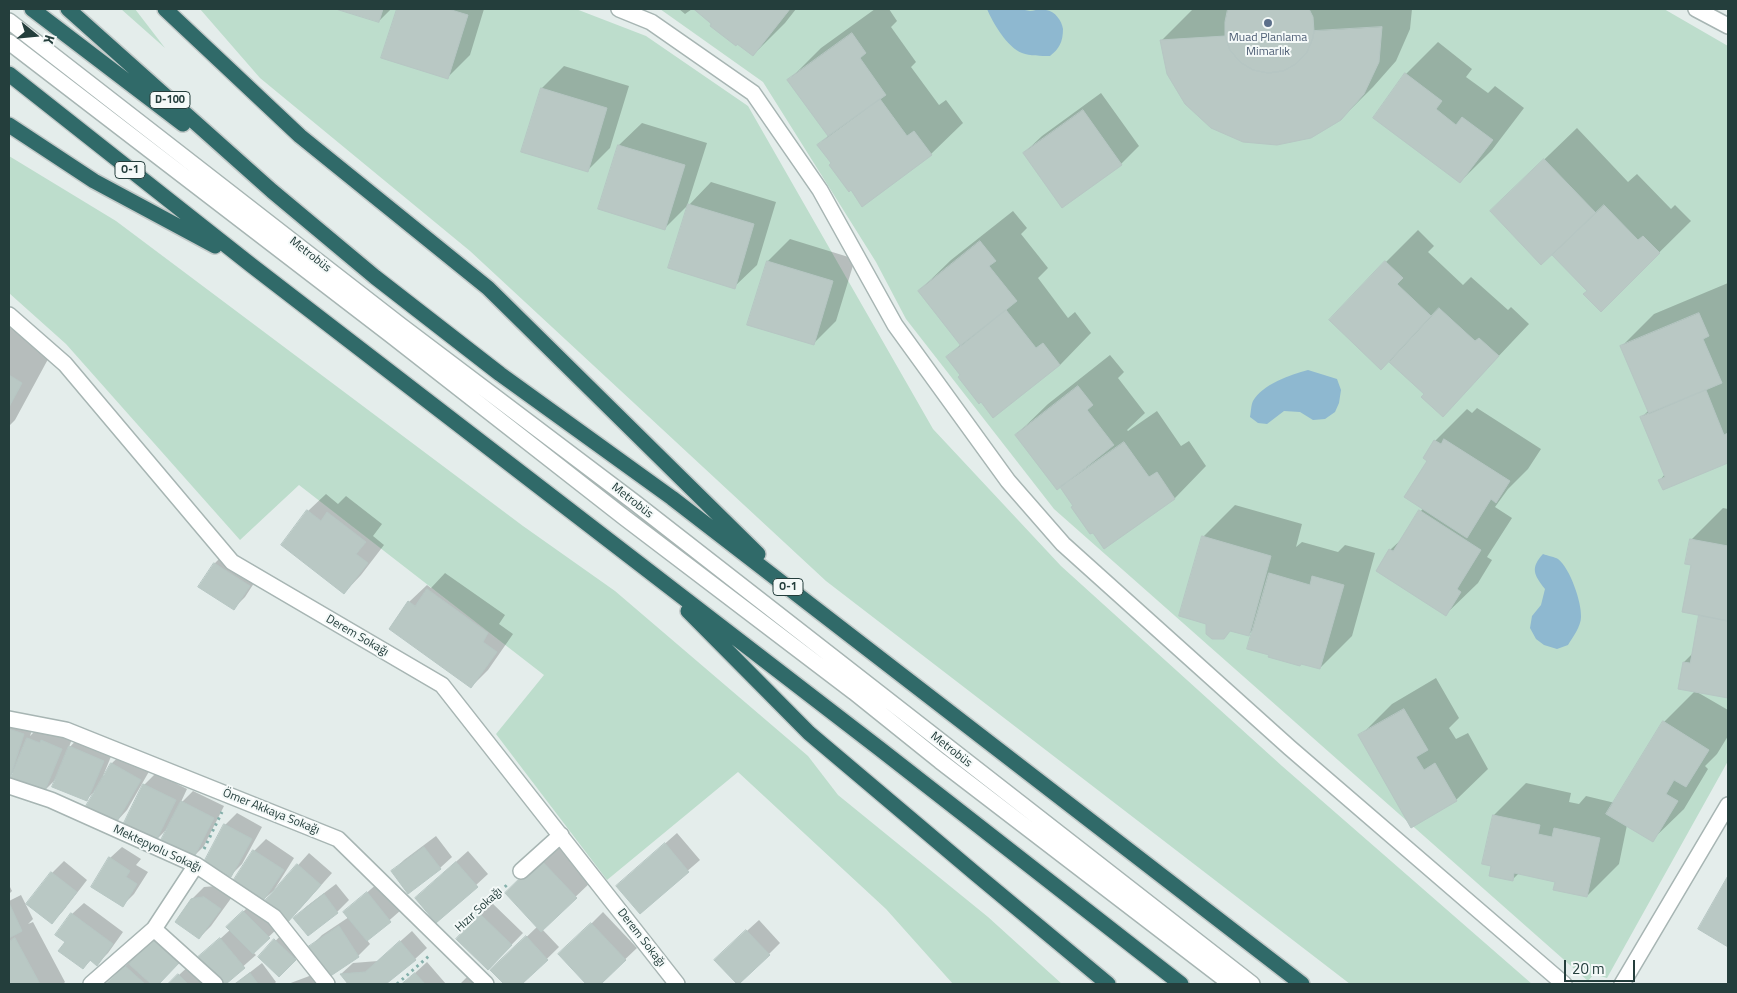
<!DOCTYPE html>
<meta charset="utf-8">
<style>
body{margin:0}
#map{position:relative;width:1737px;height:993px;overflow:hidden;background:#e4edeb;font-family:"Titillium Web",sans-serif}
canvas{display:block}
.frame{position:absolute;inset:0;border:10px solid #243e3c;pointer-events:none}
.north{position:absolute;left:10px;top:10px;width:50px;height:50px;-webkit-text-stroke:4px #f4f9f8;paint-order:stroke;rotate:107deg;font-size:14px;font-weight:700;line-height:20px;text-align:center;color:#243e3c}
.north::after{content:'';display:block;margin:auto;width:18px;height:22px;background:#243e3c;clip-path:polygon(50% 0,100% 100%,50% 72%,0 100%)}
.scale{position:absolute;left:1564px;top:960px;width:71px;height:22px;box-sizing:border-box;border:2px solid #243e3c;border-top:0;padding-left:6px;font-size:15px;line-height:18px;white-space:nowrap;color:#243e3c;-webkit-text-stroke:4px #f4f9f8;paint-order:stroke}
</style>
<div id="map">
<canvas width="1737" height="993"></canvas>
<div class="frame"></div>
<div class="north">K</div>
<div class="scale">20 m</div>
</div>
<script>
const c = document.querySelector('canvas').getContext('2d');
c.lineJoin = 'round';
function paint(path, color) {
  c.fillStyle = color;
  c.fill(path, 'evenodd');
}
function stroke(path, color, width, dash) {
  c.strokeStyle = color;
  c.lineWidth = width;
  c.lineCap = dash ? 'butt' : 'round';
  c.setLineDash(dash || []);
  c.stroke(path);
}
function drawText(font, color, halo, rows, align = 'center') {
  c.font = font + ' "Titillium Web",sans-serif';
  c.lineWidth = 4;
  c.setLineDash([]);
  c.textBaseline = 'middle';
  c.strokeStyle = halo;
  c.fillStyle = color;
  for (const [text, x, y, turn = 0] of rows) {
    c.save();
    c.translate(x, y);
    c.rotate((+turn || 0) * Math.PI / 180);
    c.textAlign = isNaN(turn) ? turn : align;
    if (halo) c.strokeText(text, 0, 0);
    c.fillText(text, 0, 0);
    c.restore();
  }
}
paint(new Path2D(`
 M121,9H135L165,48Z
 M200,9H576L646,36L748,106L933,429L1061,566L1282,766L1532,984H1350L826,581L470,251L260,78Z
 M660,9H1664L1728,46V761L1607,978L1594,974L1588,981L1054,509L906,319L876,262L763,82Z
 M9,156L116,221L523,526L615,591L808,756L838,795L988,917L1062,984H953L886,909L738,772L607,880L496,734L544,675L299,485L240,540L66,344L9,293Z`), '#bdddcc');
paint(new Path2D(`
 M987,9C1002,9 1016,8 1030,11C1035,11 1041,8 1046,10C1055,11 1062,21 1063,29C1063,42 1059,49 1050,56C1041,56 1030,56 1022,53C1007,47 993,23 987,9Z
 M1308,370L1337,379L1341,390L1339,403L1335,412L1325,419L1313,420L1300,412L1284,411L1267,424L1258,423L1250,417C1251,412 1251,405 1253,401C1263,384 1290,375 1308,370Z
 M1543,554C1548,556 1555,557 1558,559C1570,568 1582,603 1581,617C1581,626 1573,637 1568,645L1557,649L1544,645L1536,639L1530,628L1532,616L1541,605L1545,589C1534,575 1530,568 1543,554Z`), '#8eb8d0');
paint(new Path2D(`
 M340,9H391L379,21Z
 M398,9H484L470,55L448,77L383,57Z
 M679,9H692L685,14Z
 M694,9H796L785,23L753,55Z
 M875,9H889L897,21L891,27L916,62L911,67L939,105L946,100L963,123L931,154L833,163L819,145L829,135L789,80L821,48Z
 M1193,9H1412L1410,29L1396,61L1373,87L1341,119L1162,40Z
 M1438,42L1472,69L1466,77L1488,93L1495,86L1524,108L1492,150L1460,182L1406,74Z
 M564,66L629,86L610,148L587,171L542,88Z
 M1101,93L1139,146L1121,164L1062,206L1024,153L1042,136Z
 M642,123L707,143L687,206L665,228L619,145Z
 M1577,128L1628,182L1637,174L1671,209L1675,205L1691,221L1601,310L1589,290L1553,253L1523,180Z
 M711,182L776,202L757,265L734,287L689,205Z
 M1013,211L1027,228L1021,234L1048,268L1038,278L1068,318L1075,312L1091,333L1060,365L962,375L948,357L961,344L919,291L951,260Z
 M1418,230L1434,246L1428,252L1463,285L1471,277L1508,310L1511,307L1529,324L1443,415L1426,394L1389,360L1386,262Z
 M790,239L855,259L836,321L813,344L768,261Z
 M1728,283V461L1663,489L1660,480L1665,474L1642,417L1649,410L1622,346L1654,314Z
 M9,327L53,350L15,420L9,426Z
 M1110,355L1124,372L1118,378L1145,413L1127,430L1128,431L1157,411L1181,446L1189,441L1206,466L1175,498L1104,548L1061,486L1016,435L1048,404Z
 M1477,408L1541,449L1528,469L1508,489L1495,507L1512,518L1487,557L1492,560L1478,583L1446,614L1390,550L1404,537L1423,508L1428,460L1435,441L1467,409L1472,413Z
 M326,494L338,504L346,496L382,524L373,536L384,545L361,575L344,593L308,511Z
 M1235,505L1302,524L1296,547L1302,542L1338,552L1345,545L1375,553L1352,636L1320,668L1302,663L1254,629L1249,634L1207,623L1203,537Z
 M1723,508L1728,509V697L1697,692L1728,710V736L1717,754L1705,766L1708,769L1684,809L1652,840L1627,825L1619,864L1587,896L1556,881L1519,873L1513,879L1492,865L1494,815L1526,783L1571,793L1569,802L1579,804L1586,796L1615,803L1664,722L1695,691L1684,662L1693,653L1701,614L1692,564L1691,540Z
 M226,552L260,574L245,597L234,608L200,586L215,563Z
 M445,573L505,615L499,624L513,634L488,670L471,687L409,602L427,585L431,588Z
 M1436,678L1459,718L1449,728L1456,739L1468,733L1488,769L1456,800L1360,736L1392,704Z
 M9,714L35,722L30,736L39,727L73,737L68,749L81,735L114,749L103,776H105L112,763L124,752L151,768L127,810L116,822L95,791L86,800L56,779L44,791L15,771L9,776Z
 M156,773L187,789L180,804L193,791L224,806L204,846L193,857L169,827L156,840L144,785Z
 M237,813L262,827L242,864L231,875L206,862L225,825Z
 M677,833L700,860L640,912L617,886Z
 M436,836L452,857L440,868L393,871L404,860Z
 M266,839L294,858L274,890L263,900L254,851Z
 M558,843L593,880L542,929L559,947L521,984H505L492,970L538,926L507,893Z
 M122,847L141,859L136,865L148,872L134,894L122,906L110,858Z
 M468,851L488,874L437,921L428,887Z
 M309,853L332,873L299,910L265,902Z
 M64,861L87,880L63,911L52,922L28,904L52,873Z
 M1728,878V945L1699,929Z
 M379,882L401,910L367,940L370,944L358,956L310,947L322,935L349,917L345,912Z
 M336,884L349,900L337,912L308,935L295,918L307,906Z
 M9,885L12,891L9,894Z
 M216,886L232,897L211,926L199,938L192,899L204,887Z
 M21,895L33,919L28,924L33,922L65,982L63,984H9V901Z
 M255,900L281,925L253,952L256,955L223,984L200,957L230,930L228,927Z
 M84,903L123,932L108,953L97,964L91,960L83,968L66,942L72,914Z
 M492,903L523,933L488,969L457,939Z
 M603,912L637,948L599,984H588L560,955Z
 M759,920L780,943L769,954L727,949Z
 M165,928L190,950L158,984H108L137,954L139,956Z
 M287,929L306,948L279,975L260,957Z
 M412,931L427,948L415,959L384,984H350L341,974L353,963L378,961Z
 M427,962L446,984H403Z
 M262,963L276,982L274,984H235Z
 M191,964L210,984H169Z
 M473,971L487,984H460Z
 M320,972L325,984H288Z`), '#0003');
const building = new Path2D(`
 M336,9H383L379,22Z
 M397,9H448L468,15L448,79L381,58Z
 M694,9H790L753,56L737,44L736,46L710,26L711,24Z
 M1228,9H1309L1313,17L1314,31L1313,38L1307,52L1296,64L1283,71L1268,73L1253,70L1240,62L1230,50L1225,36V22Z
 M1382,27L1379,62L1364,94L1341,120L1311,138L1277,145L1243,142L1211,128L1185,104L1167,74L1160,40L1225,36L1230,50L1240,62L1253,70L1268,73L1283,71L1296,64L1307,52L1313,38L1314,31Z
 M852,33L866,53L860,58L886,95L828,136L787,80Z
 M1405,73L1442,101L1436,109L1456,125L1462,117L1493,140L1460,183L1373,118Z
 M541,88L607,108L588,172L521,152Z
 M880,99L907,136L914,131L932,155L862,207L851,190L849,192L829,165L831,163L817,145Z
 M1083,110L1122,165L1062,208L1023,153Z
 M618,145L685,165L665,230L598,209Z
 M1544,159L1596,213L1541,265L1490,211Z
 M688,204L754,224L735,289L668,268Z
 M1604,205L1638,240L1643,236L1660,253L1601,312L1583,294L1587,291L1552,255Z
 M980,241L996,261L989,266L1017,301L961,346L918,291Z
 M767,261L833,281L814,345L747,325Z
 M1385,261L1403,278L1397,284L1431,316L1381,370L1329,320Z
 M1439,308L1475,341L1479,338L1499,356L1443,417L1421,397L1424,394L1389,362Z
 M1006,310L1036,348L1043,343L1060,365L993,418L981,402L979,404L958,377L960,375L946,357Z
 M1699,313L1709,336L1703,339L1722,383L1649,414L1620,346Z
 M9,375L22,383L9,407Z
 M1078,386L1093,405L1087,410L1114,445L1057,490L1015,435Z
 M1706,390L1724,435L1728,433V463L1663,490L1658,480L1665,477L1640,417Z
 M1444,439L1510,481L1496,503L1491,499L1467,538L1404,497L1427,461L1423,458L1434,440L1441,444Z
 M1124,442L1149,477L1157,472L1175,499L1104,549L1093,533L1090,534L1071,507L1073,506L1060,487Z
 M307,510L321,521L327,512L366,542L356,554L368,563L344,594L281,545Z
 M1419,510L1481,550L1457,589L1461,592L1446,616L1376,571L1389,549L1393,551Z
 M1202,536L1271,556L1249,636L1230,631L1224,639H1212L1206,634V624L1179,616Z
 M1690,539L1728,546V621L1682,612L1691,565L1685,564Z
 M214,563L250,586L234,610L198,587Z
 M1269,573L1310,585L1312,576L1344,585L1320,669L1301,664L1300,666L1268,657L1269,655L1247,649Z
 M427,589L488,633L483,642L497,652L471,688L389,629L408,601L415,606Z
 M1699,615L1728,621V698L1678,689L1683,662L1690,663Z
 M1404,709L1428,750L1416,757L1424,770L1435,763L1457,801L1411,828L1358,735Z
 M1663,721L1709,750L1686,787L1674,780L1666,794L1678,801L1653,842L1606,814Z
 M9,729L24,734L10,778L9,777Z
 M27,738L40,743L41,740L62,749L44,793L10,779Z
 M69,746L104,761L87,801L52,787Z
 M111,763L141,780L116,823L86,806Z
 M143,784L176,800L156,841L123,825Z
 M181,801L214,818L193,859L160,842Z
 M1493,815L1540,825L1538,834L1552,837L1554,828L1600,838L1587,897L1553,890L1555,882L1514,873L1513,881L1489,876L1491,866L1482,864Z
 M224,824L252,839L231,877L204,862Z
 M665,843L689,872L640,914L616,886Z
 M424,847L441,869L408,894L391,871Z
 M253,850L284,870L263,901L233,881Z
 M109,857L130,871L126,877L137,884L123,907L91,887Z
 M540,859L577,898L541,932L505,893Z
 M456,862L478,887L436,923L415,898Z
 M297,864L321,885L287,923L264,902Z
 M51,872L77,892L52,924L26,904Z
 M1728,876V947L1698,929Z
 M367,892L391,922L367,941L343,912Z
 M324,894L338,913L308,936L293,918Z
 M204,897L221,909L199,939L175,922L191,899Z
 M10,905L22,931L9,938V906Z
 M243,911L270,938L253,954L226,927Z
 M71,913L113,944L97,966L90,960L83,969L58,951L65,942L55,935Z
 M480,914L512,945L488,970L456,939Z
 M591,923L626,960L601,984H586L558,954Z
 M339,926L359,957L329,977L308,947Z
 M746,930L770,955L739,984H737L714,960Z
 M526,936L548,960L522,984H504L490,970Z
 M15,938L40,984H9V942Z
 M153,938L179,963L159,984H151L129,964Z
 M220,938L245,968L226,984H221L198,957Z
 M274,939L296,960L279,977L258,957Z
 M400,941L416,960L386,984H348L340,974L365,972Z
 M124,965L145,984H106Z
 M250,973L258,984H235Z
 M415,973L425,984H402Z
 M178,974L188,984H168Z`);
paint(building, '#b9c8c4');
stroke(building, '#b6c6c3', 1);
const minor = new Path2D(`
 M619,9L651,22L753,93L820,190L895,325L1008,481L1063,544L1290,748L1564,984
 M1696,9L1728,26
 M9,21L400,325L634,502L1252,984
 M9,42L391,335L625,518L854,692L940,761L1231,984
 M9,315L65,364L232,562L442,685L677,984
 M9,719L66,730L338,839L486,984
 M9,786L51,800L196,865L274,917L327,984
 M521,871L561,835
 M154,929L215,984
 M91,984L154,929L196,865
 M1622,984L1728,805`);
const highway = new Path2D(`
 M32,9L183,124
 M68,9L272,191L375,277L500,374L672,498L1302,984
 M165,9L300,136L488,288L758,554
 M9,74L251,265L880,749L1181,984
 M9,125L94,181L215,246
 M688,611L809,733L977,875L1108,984`);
stroke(minor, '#a7b5b3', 18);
stroke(highway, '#c2c9c8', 18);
stroke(new Path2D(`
 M204,849L222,812
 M457,931L508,884
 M397,984L430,955`), '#85b0ab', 3, [2.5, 4]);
stroke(minor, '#fff', 15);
stroke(highway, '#306a69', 15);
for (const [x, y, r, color] of [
 [1268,23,5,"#5c6f8a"]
]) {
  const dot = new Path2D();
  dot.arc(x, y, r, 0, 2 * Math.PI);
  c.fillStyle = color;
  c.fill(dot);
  stroke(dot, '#f4f9f8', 2);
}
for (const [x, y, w] of [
 [170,100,40],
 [130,170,30],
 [788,587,30]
]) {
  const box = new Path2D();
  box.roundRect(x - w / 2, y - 8.5, w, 17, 4);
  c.fillStyle = '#f4f9f8';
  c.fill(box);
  stroke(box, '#243e3c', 1);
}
drawText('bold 11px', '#243e3c', null, [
 ["D-100",170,100],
 ["O-1",130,170],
 ["O-1",788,587]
]);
drawText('12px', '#4e5e75', '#f4f9f8', [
 ["Muad Planlama",1268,38],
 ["Mimarlık",1268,52]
]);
drawText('12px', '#243e3c', '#f4f9f8', [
 ["Metrobüs",310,255,38],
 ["Metrobüs",632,501,38],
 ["Derem Sokağı",357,636,30],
 ["Metrobüs",951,750,38],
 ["Ömer Akkaya Sokağı",271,812,22],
 ["Mektepyolu Sokağı",157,849,25],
 ["Hızır Sokağı",479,910,-43],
 ["Derem Sokağı",641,938,52]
]);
</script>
